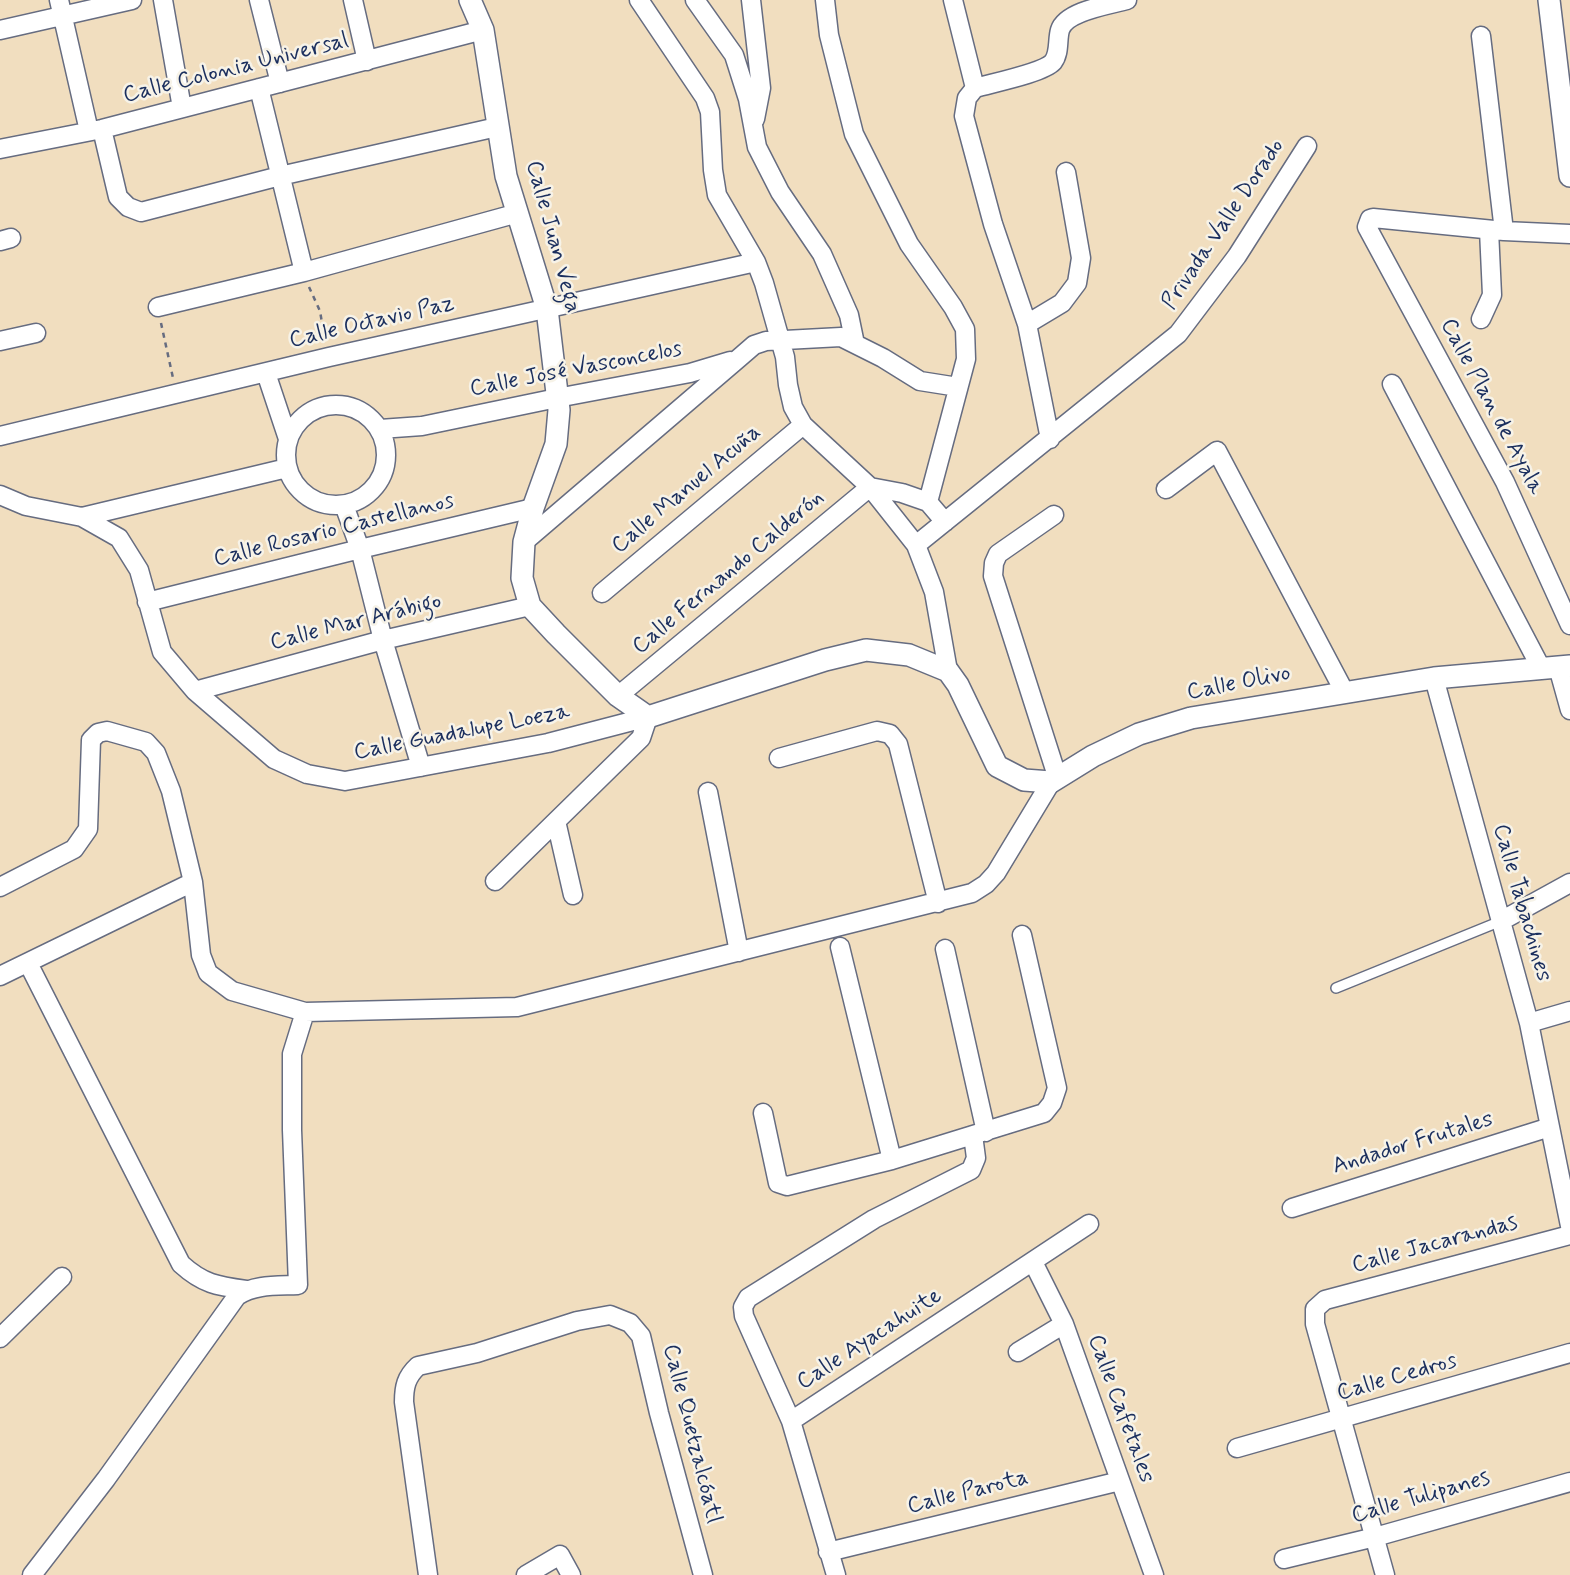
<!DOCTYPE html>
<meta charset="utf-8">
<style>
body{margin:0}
canvas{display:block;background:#f1debf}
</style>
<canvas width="1570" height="1575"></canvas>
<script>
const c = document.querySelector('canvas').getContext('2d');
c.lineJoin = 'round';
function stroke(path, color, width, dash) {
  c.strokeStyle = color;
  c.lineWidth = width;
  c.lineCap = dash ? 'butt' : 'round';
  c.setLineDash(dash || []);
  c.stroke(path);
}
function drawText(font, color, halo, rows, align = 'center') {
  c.font = font + ' Mynerve,sans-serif';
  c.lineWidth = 5;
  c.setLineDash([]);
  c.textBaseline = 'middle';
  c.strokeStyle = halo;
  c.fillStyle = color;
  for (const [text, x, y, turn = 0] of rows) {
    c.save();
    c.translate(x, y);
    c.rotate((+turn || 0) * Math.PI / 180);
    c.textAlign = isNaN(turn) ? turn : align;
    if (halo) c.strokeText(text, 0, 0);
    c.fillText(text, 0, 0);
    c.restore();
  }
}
const service = new Path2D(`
 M1336,988L1501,921`);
const minor = new Path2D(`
 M59,0L89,131
 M163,0L182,108
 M259,0L280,83
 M353,0L367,61
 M639,0L705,98L710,112L713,170L717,195L756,262L764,283L785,357L788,385L793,407L803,425L870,487L916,545L934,592L948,671
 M695,0L734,55L748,99L757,147L780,192L822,254L849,315L855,344
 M751,0L761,88L755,119
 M825,0L829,35L854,134L909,244L953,307L965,329L966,359L928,502
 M953,0L975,88L967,98L964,116L993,224L1027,324L1050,439
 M0,30L132,0
 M1481,36L1504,231
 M259,88L304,272
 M975,88C992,83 1043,73 1053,62C1060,53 1057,40 1060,30C1066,11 1109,5 1127,0
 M102,129L118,197L128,207L141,212L280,176L497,127
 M0,149L102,129L483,30
 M1570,234L1504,231L1373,218L1370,219L1367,227L1505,482L1570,625
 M0,241L11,238
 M158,307L304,272L518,213
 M1481,319L1492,295L1489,230
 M1027,324L1062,303L1077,283L1081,258L1066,172
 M0,341L36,333
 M266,373L288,439
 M1392,384L1541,668
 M286 455a50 50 0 1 1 100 0a50 50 0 1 1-100 0Z
 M380,429L422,426L557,398L690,373L730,361
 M0,436L329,357L756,262
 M1166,489L1217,451L1344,691
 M0,495L26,506L82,517L119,538L139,570L162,652L195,691L274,759L307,774L345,781L548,743L648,717L641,738L495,881
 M344,505L360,549L383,640L421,767
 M1054,515L998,554L994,563L993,576L1057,776
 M82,517L287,468
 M524,542L739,358L754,345L766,341L841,337L883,358L920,381L958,387
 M916,545L1178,334L1237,256L1307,146
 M602,593L803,425
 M147,602L360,549L533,508
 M1558,667L1570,710
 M1434,678L1529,1023L1570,1226
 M195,691L383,640L530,606
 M618,696L870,487L902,493L928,502L945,522
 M779,758L877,731L890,734L898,744L938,903
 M708,792L739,952
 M556,821L573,895
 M0,887L74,849L88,829L91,740L98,733L107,731L146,742L156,753L171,791L193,882L201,955L208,973L232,991L305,1012L517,1007L972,893L986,884L996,873L1051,782
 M1501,921L1570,883
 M840,947L892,1160
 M945,949L986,1132
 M28,963L181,1264C203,1284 217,1286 246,1290
 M0,976L193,882
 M1529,1023L1570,1011
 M763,1113L778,1183L787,1186L892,1160L1044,1113L1052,1103L1057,1088L1022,935
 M1292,1208L1550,1127
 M1033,1262L1064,1324L1154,1575
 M0,1338L62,1277
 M1018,1352L1064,1324
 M791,1421L1089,1224
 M1237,1448L1570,1353
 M828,1552L1120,1481
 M1284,1559L1375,1537L1570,1482
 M32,1575L106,1479L237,1296C255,1284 277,1286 298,1285L292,1130V1054L305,1012
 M428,1575L404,1402C404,1387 406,1377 418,1366L477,1353L577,1321L610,1315L630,1323L641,1336L659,1413L703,1575
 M526,1575L560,1555L571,1575
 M836,1575L791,1421L744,1316L743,1307L748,1298L874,1219L971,1170L976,1158L973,1135
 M1385,1575L1315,1324V1309L1325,1300L1570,1235`);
const tertiary = new Path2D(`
 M470,0L483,30L506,176L547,309L559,410L556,444L533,508L524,542L522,578L530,606L556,634L618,696L648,717L825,660L866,650L909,655L948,671L958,685L997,766L1024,780L1051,782L1093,756L1139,734L1191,718L1434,678L1570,666
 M1549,0L1570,176`);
stroke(service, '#666c80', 12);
stroke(minor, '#666c80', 21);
stroke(tertiary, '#666c80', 24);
stroke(new Path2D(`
 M309,287L320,311L325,341
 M161,323L173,378`), '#666c80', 2.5, [5, 5]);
stroke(service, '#fff', 9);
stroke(minor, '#fff', 18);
stroke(tertiary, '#fff', 21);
drawText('23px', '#1b2f5e', '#f7f3e8', [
 ["Calle Colonia Universal",236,69,-14],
 ["Privada Valle Dorado",1224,225,-56],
 ["Calle Juan Vega",552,237,75],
 ["Calle Octavio Paz",372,323,-13],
 ["Calle José Vasconcelos",576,370,-11],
 ["Calle Plan de Ayala",1491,407,62],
 ["Calle Manuel Acuña",687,490,-40],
 ["Calle Rosario Castellanos",334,531,-14],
 ["Calle Fernando Calderón",729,573,-40],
 ["Calle Mar Arábigo",356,623,-14],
 ["Calle Olivo",1239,684,-11],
 ["Calle Guadalupe Loeza",462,733,-11],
 ["Calle Tabachines",1521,903,74],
 ["Andador Frutales",1413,1144,-17],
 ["Calle Jacarandas",1435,1245,-15],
 ["Calle Ayacahuite",870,1340,-33],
 ["Calle Cedros",1397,1378,-16],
 ["Calle Cafetales",1120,1409,70],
 ["Calle Quetzalcóatl",691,1434,76],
 ["Calle Parota",968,1493,-14],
 ["Calle Tulipanes",1421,1498,-16]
]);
</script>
